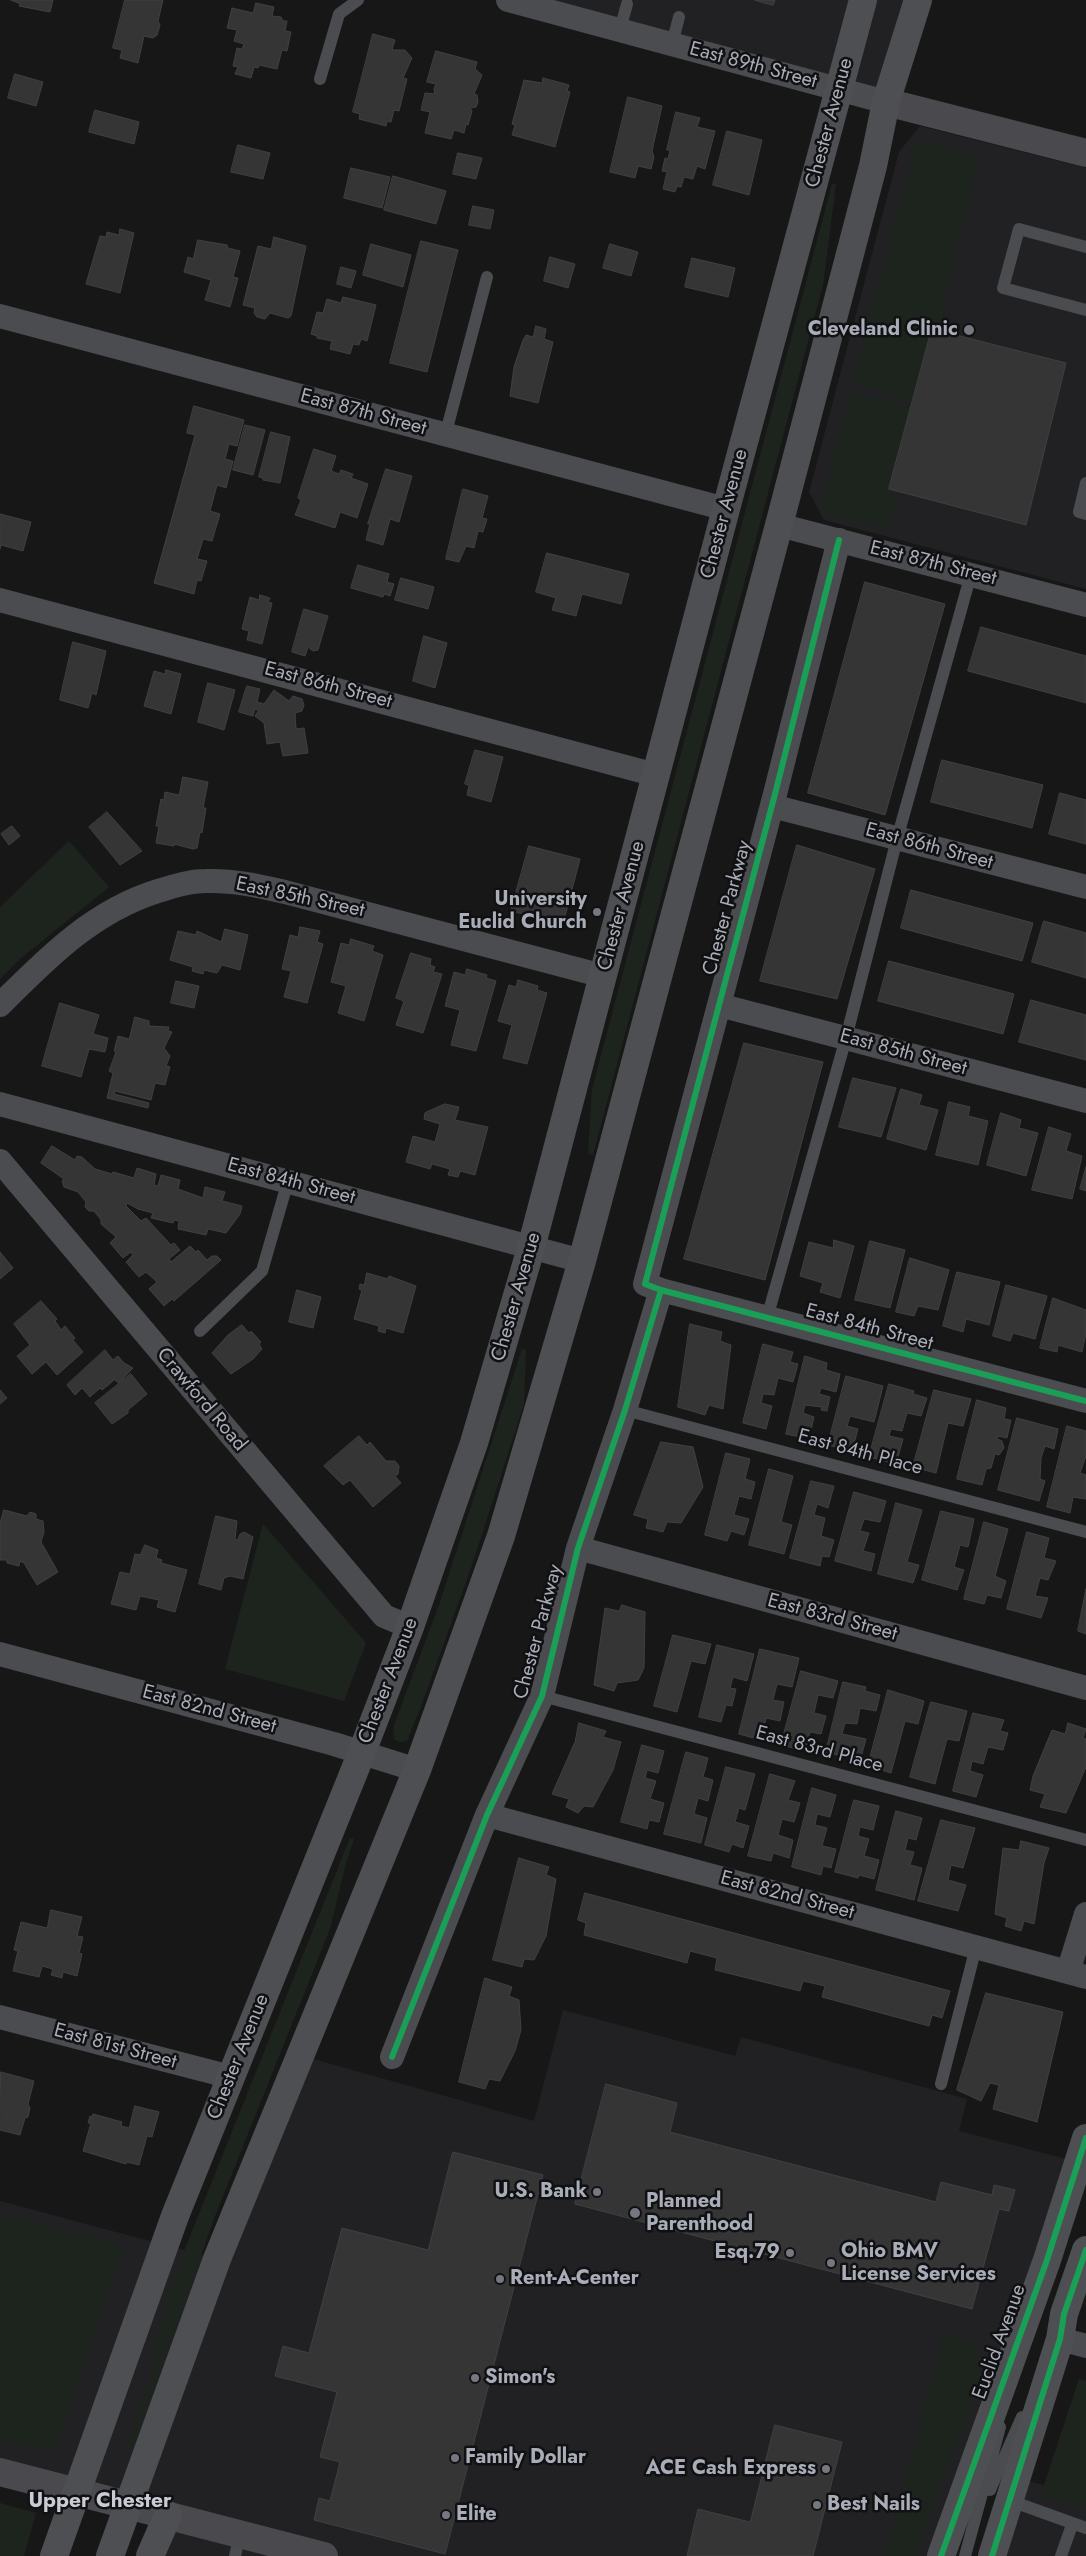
<!DOCTYPE html>
<style>
body{margin:0}
canvas{display:block;background:#171717}
</style>
<canvas width="1086" height="2556"></canvas>
<script>
const c = document.querySelector('canvas').getContext('2d');
c.lineJoin = 'round';
function paint(path, color) {
  c.fillStyle = color;
  c.fill(path, 'evenodd');
}
function stroke(path, color, width, dash) {
  c.strokeStyle = color;
  c.lineWidth = width;
  c.lineCap = dash ? 'butt' : 'round';
  c.setLineDash(dash || []);
  c.stroke(path);
}
function drawText(font, color, halo, rows, align = 'center') {
  c.font = font + ' Jost,sans-serif';
  c.lineWidth = 5;
  c.setLineDash([]);
  c.textBaseline = 'middle';
  c.strokeStyle = halo;
  c.fillStyle = color;
  for (const [text, x, y, turn = 0] of rows) {
    c.save();
    c.translate(x, y);
    c.rotate((+turn || 0) * Math.PI / 180);
    c.textAlign = isNaN(turn) ? turn : align;
    if (halo) c.strokeText(text, 0, 0);
    c.fillText(text, 0, 0);
    c.restore();
  }
}
paint(new Path2D(`
 M508,0H918L886,102Z
 M920,126L1086,168V589L824,520L809,492L899,152Z
 M563,2010L735,2056L741,2037L967,2099L959,2131L1078,2162L941,2556H150L168,2515L0,2472V2201L217,2259L299,2055L534,2121Z
 M1018,2478L1086,2497V2556H991Z`), '#212123');
paint(new Path2D(`
 M917,141L980,158L947,283L942,332L932,329L913,401L852,384Z
 M832,184H836L823,285L593,1155L588,1154L592,1089Z
 M851,392L911,408L889,489L899,492L888,529L824,514L821,505Z
 M69,841L109,887L21,958L0,979V907Z
 M522,1349L526,1350L524,1404L471,1568L422,1704L407,1741L400,1742L394,1739L393,1728L439,1605Z
 M263,1524L366,1643L344,1701L225,1669Z
 M350,1838L354,1839L346,1863L330,1929L215,2216L131,2452L126,2450L149,2384L166,2296Z
 M5,2214L125,2247L52,2453L0,2439V2232Z
 M944,2334L973,2344L983,2372L915,2556H885Z
 M1079,2379L1086,2381V2510L1040,2497Z
 M0,2503L36,2513L24,2556H0Z`), '#1d241e');
const building = new Path2D(`
 M11,0H53L50,12L19,6L20,4Z
 M125,0H163L158,21L160,25L157,35L153,38L144,36L138,63L120,58L122,50L113,48Z
 M755,0H775L773,5Z
 M256,3L274,7L272,16L281,17L283,21H287L285,31L291,32L287,51L282,50L277,69L259,65L258,68L254,67L251,78L235,74L238,67L233,66L237,48L242,49L244,44L234,41L237,30L227,28L232,8L253,13Z
 M373,34L395,40L392,50H405L412,58L403,78L407,79L399,111L394,110L391,122L387,121L386,126L359,119L360,114L353,112Z
 M436,51L477,62L475,69L482,75L474,94L477,95L478,102L476,107L470,108L472,111L468,125L466,124L464,133L454,130L451,139L425,133L430,112L421,110L425,93L435,94L434,89L436,84L427,82Z
 M15,74L43,82L36,106L8,98Z
 M543,78L569,85L567,91L570,92L555,147L512,135L515,125L512,124L524,80L542,83Z
 M628,97L662,106L652,151L654,157L651,169L638,166L635,178L610,172Z
 M95,110L139,122L134,144L89,132Z
 M676,112L700,118L697,127L715,131L705,169L697,166L693,179L684,177L681,187L677,186L675,192L663,189L667,172L662,171L665,158L668,159L670,150H667Z
 M727,131L762,140L749,195L713,185Z
 M238,145L270,153L263,179L231,172Z
 M458,153L482,158L476,179L453,174Z
 M351,168L390,177L382,208L344,198Z
 M393,176L446,191L436,224L384,210Z
 M473,206L494,210L490,229L469,225Z
 M120,229L134,233L120,293L86,284L100,236L106,237L107,232L119,235Z
 M274,237L306,246L291,316L288,318L270,313L265,319L257,317L254,313L255,308L243,305L258,246L271,249Z
 M198,240L227,245L228,248L240,251L233,277L238,278L230,307L205,300L211,280L184,272L188,257L193,259Z
 M421,241L458,250L427,372L390,363Z
 M371,244L411,255L403,287L363,275Z
 M610,244L638,252L631,276L603,268Z
 M550,257L575,264L568,288L544,281Z
 M692,258L735,268L728,297L685,287Z
 M341,267L356,271L351,288L337,284Z
 M343,297L376,305L367,341L361,339L359,345L353,344L350,354L330,349L332,341L317,338V336L311,334L317,312L323,313L327,299L341,303Z
 M536,326L546,329L544,339L553,342L538,403L510,396L514,367L523,340L526,335L533,337Z
 M932,329L1066,363L1026,525L889,489Z
 M194,406L244,420L237,446L229,444L225,459L233,461L226,488L217,485L210,511L220,514L212,541L203,539L197,559L207,561L201,581L197,580L194,594L154,583L195,435L187,433Z
 M245,425L265,430L253,475L233,470Z
 M271,432L290,437L280,483L263,480V478L259,477Z
 M314,449L336,456L331,471L339,474L341,470L353,474L351,478L368,484L357,518L340,512L335,528L295,515L301,500L298,498Z
 M386,469L412,476L399,522L390,519L383,545L366,540L370,524H368Z
 M463,489L488,496L482,518L487,519L483,532L478,531L474,548L466,546L459,562L446,559Z
 M0,514L31,522L23,551L1,545L0,549Z
 M547,553L629,574L621,604L582,594L576,616L552,610L556,598L536,592Z
 M358,565L389,574L387,582L394,584L390,596L384,594L383,597L351,588Z
 M401,578L434,587L428,609L395,600Z
 M865,582L945,604L885,815L808,793Z
 M260,595L270,598L268,602L272,603L262,644L247,640L249,631L242,629L250,597L259,600Z
 M304,609L328,616L318,650L313,651L308,647L305,656L292,652Z
 M981,627L1086,656V703L968,671Z
 M424,636L447,643L435,688L413,681Z
 M73,642L106,651L96,695L92,693L88,708L60,700Z
 M166,670L181,674L171,714L144,706L154,671L165,674Z
 M208,683L235,690L224,730L198,722Z
 M247,686L260,689L257,702L264,704L274,690L289,701L293,696L302,699L304,705L302,711L295,713L296,729L304,728L308,753L283,756L280,742L267,744L264,723L255,716L259,710L255,709L253,716L239,712Z
 M475,750L503,757L491,802L467,795L469,785L465,784Z
 M942,760L1043,785L1032,828L931,802Z
 M183,777L208,782L203,808H206L202,833L200,832L197,848L193,849L174,844V846L156,843L159,826H156L161,799L164,800L165,792L179,795Z
 M1060,793L1086,800V844L1049,834Z
 M107,812L142,851L120,865L89,827Z
 M12,826L20,836L9,845L1,834Z
 M797,845L875,869L837,999L760,981Z
 M529,846L580,859L563,924L511,911Z
 M911,890L1033,923L1022,961L901,928Z
 M1044,921L1086,933V978L1032,962Z
 M300,927L320,931L317,942L323,944L307,1003L284,997L291,971L282,969L290,935L298,937Z
 M225,929L248,935L240,970L222,965L217,973L204,970L203,974L192,971L193,967L170,960L178,931L196,935L197,931L221,942Z
 M351,939L374,946L372,951L383,955L364,1021L338,1013L346,986L331,982L341,943L349,945Z
 M411,953L431,959L430,965L435,967L433,972L442,974L423,1033L396,1025L404,1001L396,998Z
 M889,961L1014,994L1003,1034L878,1001Z
 M467,969L487,975L486,978L496,981L476,1051L451,1045L460,1010L445,1006L454,972L465,975Z
 M518,980L538,986L537,990L547,993L527,1064L503,1058L512,1025L498,1021L509,985L516,987Z
 M176,981L199,986L194,1008L171,1003Z
 M1031,1000L1086,1015V1060L1019,1042Z
 M60,1003L99,1015L93,1034L108,1038L105,1052L89,1049L81,1077L42,1066Z
 M135,1017L149,1021V1026L169,1027L168,1031L172,1032L164,1048L170,1056L166,1066L170,1067L165,1085L155,1083L151,1100L115,1091L114,1094L149,1103L148,1108L107,1098L113,1073L109,1071L116,1052L114,1051L118,1036L129,1039Z
 M744,1043L823,1062L765,1280L684,1259Z
 M853,1078L896,1088L881,1137L839,1127Z
 M901,1089L922,1095L919,1105L938,1110L926,1150L887,1139Z
 M949,1102L970,1107L968,1116L988,1121L978,1165L936,1155Z
 M445,1104L459,1107L455,1120L488,1127L475,1175L460,1171L458,1177L448,1175L450,1169L432,1164L430,1169L406,1162L413,1136L435,1142L440,1124L424,1119L425,1113Z
 M1001,1113L1021,1120L1019,1128L1038,1133L1026,1176L987,1165Z
 M1049,1127L1071,1134L1066,1151L1082,1156L1072,1199L1032,1190Z
 M52,1146L75,1160L77,1156L82,1157L95,1169L112,1174L113,1172L134,1178L137,1168L156,1174L154,1185L158,1186L161,1175L180,1180L178,1189L203,1198L205,1187L225,1192L222,1201L242,1206L240,1214L226,1233L208,1229L206,1235L178,1229L179,1221L174,1220L173,1223L151,1218L153,1213L138,1209L127,1203L126,1206L141,1221L146,1218L171,1245L174,1243L180,1250L169,1259L171,1262L190,1246L196,1252L198,1250L207,1260L212,1256H217L221,1260L174,1301L172,1299L164,1306L149,1289L157,1282L146,1272L139,1277L126,1262L133,1255L131,1252L123,1258L110,1243L116,1237L101,1224V1220L94,1211H89L85,1207L86,1202L78,1192L64,1187L62,1181L64,1179L41,1163Z
 M1086,1167V1191L1080,1189Z
 M834,1240L854,1246L840,1298L820,1292L823,1283L800,1276L809,1242L833,1248Z
 M870,1241L905,1250L890,1308L855,1300Z
 M0,1252L13,1268L0,1279Z
 M910,1258L949,1270L938,1310L918,1306L914,1316L896,1312Z
 M957,1272L1000,1282L989,1325L966,1319L963,1332L943,1326Z
 M367,1273L388,1279L389,1276L416,1286L403,1333L386,1328L385,1333L378,1331L379,1326L354,1319L362,1290L359,1289L360,1284L364,1285Z
 M1006,1285L1047,1296L1035,1339L1013,1333L1010,1341L993,1336Z
 M297,1290L321,1297L313,1328L289,1322Z
 M1053,1298L1086,1310V1333L1082,1352L1058,1345L1057,1352L1040,1348Z
 M41,1301L57,1319L55,1321L61,1330L65,1326L75,1338L73,1340L83,1352L57,1375L46,1362L32,1374L17,1356L30,1345L14,1324Z
 M690,1324L722,1332L720,1341L731,1345L723,1409L709,1405L705,1415L678,1407Z
 M242,1325L249,1333L251,1331L261,1342L259,1344L262,1349L253,1359L231,1374L212,1353L228,1335Z
 M763,1344L793,1352L790,1362L798,1364L793,1382L778,1378L774,1395L763,1394L761,1403L772,1406L766,1429L743,1423Z
 M105,1350L113,1360L118,1356L124,1363L133,1368L119,1383L113,1379V1381L102,1390L100,1388L90,1397L82,1388L75,1395L67,1385Z
 M805,1356L827,1363L826,1370L840,1374L836,1392L821,1388L819,1394L830,1397L827,1411L821,1410L822,1407L805,1405L803,1413L814,1417L809,1439L786,1434Z
 M131,1374L147,1394L128,1410V1413L112,1424L95,1403Z
 M846,1376L883,1386L874,1422L850,1416L847,1426L858,1429L852,1451L828,1445Z
 M889,1384L914,1391L913,1394L927,1398L921,1416L907,1413L902,1431L891,1429L889,1436L903,1439L896,1464L869,1457Z
 M0,1390L7,1398L0,1404Z
 M934,1390L971,1399L963,1426L948,1423L936,1473L913,1467Z
 M977,1400L1006,1408L1004,1419L1011,1420L1007,1438L998,1436L997,1439L1002,1441L1004,1448L999,1455L995,1454L991,1468L986,1469L982,1485L957,1479Z
 M1017,1418L1058,1429L1054,1449L1045,1446L1041,1458L1040,1479L1045,1481L1039,1501L998,1490Z
 M1067,1426L1086,1431V1456L1080,1473L1086,1475V1499L1073,1497L1070,1513L1047,1507Z
 M359,1436L367,1445L370,1442L386,1461H395L399,1466L398,1474L395,1476L401,1483L373,1507L350,1480L343,1485L324,1466Z
 M661,1442L693,1447L703,1487L681,1523L667,1522L663,1532L646,1528L648,1519L634,1515Z
 M726,1453L750,1459L745,1479L755,1482L751,1499L739,1496L734,1515L749,1519L744,1535L731,1531L727,1541L705,1535Z
 M769,1469L793,1476L781,1522L792,1525L784,1554L749,1545Z
 M811,1481L834,1486L828,1508L817,1504L814,1515L825,1518L821,1536L834,1540L829,1557L822,1556L820,1566L790,1558Z
 M854,1492L886,1501L880,1522L864,1519L860,1531L869,1533L863,1551L875,1554L871,1571L835,1561Z
 M896,1503L922,1510L907,1562L919,1565L913,1583L878,1574Z
 M4,1510L27,1516L30,1512L36,1514V1519L43,1521L44,1532L41,1542L58,1572L37,1585L24,1563L20,1561L19,1566L7,1563V1560H0V1524Z
 M941,1511L974,1519L968,1547L960,1545L954,1567L964,1570L957,1590L922,1580Z
 M216,1516L237,1521L235,1539L238,1540L240,1534L244,1532L253,1537L243,1579L230,1576L224,1578L221,1590L199,1584Z
 M984,1522L1008,1529L995,1576L1006,1581L1001,1598L987,1595L984,1604L964,1599Z
 M1027,1532L1049,1538L1044,1558L1056,1561L1048,1580L1040,1578L1035,1596L1048,1598L1041,1618L1007,1609Z
 M145,1545L158,1550L156,1558L162,1560L161,1563L187,1570L175,1612L157,1607L159,1600L140,1596L136,1610L111,1604L120,1572L130,1574L135,1554L140,1555Z
 M1086,1589V1634L1078,1631Z
 M622,1605L645,1612L644,1668L638,1680L617,1683L614,1691L594,1685L605,1608L619,1611Z
 M673,1635L711,1644L705,1664L691,1661L677,1712L654,1706Z
 M717,1645L754,1654L747,1681L733,1677L730,1688L736,1689L732,1706L726,1705L721,1722L699,1717Z
 M760,1649L799,1658L792,1687L777,1684L773,1700L784,1702L780,1721L766,1718L761,1740L739,1734Z
 M801,1671L838,1681L833,1698L818,1695L814,1713L826,1716L821,1734L810,1732L805,1751L781,1745Z
 M843,1682L866,1687L865,1691L880,1695L876,1711L860,1708L857,1724L845,1723L842,1734L866,1739L860,1761L826,1752Z
 M888,1690L924,1701L918,1724L905,1721L891,1773L868,1766Z
 M931,1702L967,1711L959,1741L947,1739L935,1784L910,1777Z
 M973,1713L1004,1720L1000,1731L1008,1733L1003,1750L988,1747L983,1764L972,1761L970,1771L983,1775L976,1797L953,1791Z
 M579,1723L606,1731L603,1737L621,1742L613,1770L593,1807L584,1806L578,1813L566,1807L569,1799L552,1794L575,1742Z
 M1068,1723L1086,1729L1083,1738L1086,1739V1767L1066,1813L1040,1807L1045,1794L1030,1790L1033,1776L1052,1730L1065,1734Z
 M642,1745L664,1751L658,1773L647,1770L645,1778L656,1781L650,1799L664,1803L659,1822L649,1820L647,1829L621,1822Z
 M686,1752L708,1758L703,1777L713,1780L708,1801L698,1798L694,1814L707,1818L701,1843L664,1834Z
 M726,1767L755,1774L745,1810L739,1808L735,1822L749,1826L743,1848L732,1844L729,1852L705,1845Z
 M770,1774L795,1781L788,1800L800,1803L794,1822L782,1819L778,1835L793,1840L789,1858L773,1853L771,1861L748,1856Z
 M812,1788L836,1795L830,1817L817,1814L815,1825L827,1828L822,1846L836,1849L831,1868L823,1866L821,1875L792,1867Z
 M854,1800L879,1806L873,1830L860,1827L858,1836L869,1839L864,1856L879,1860L874,1879L859,1875L858,1878L835,1872Z
 M896,1811L922,1818L916,1840L908,1838L905,1850L914,1852L910,1865L922,1868L914,1900L876,1890Z
 M941,1820L975,1828L963,1868L951,1865L948,1880L966,1885L958,1911L918,1901Z
 M1021,1841L1049,1848L1044,1863L1034,1924L1024,1921L1021,1931L1005,1926L1007,1918L995,1914L1003,1848L1019,1850Z
 M519,1858L549,1867L546,1875L556,1879L546,1936L534,1960L524,1959L522,1967L493,1960Z
 M585,1893L950,1991L942,2018L932,2015L929,2026L822,1997L825,1986L803,1981L800,1991L715,1970L717,1958L690,1951L687,1963L584,1935L586,1923L578,1920Z
 M51,1910L82,1917L77,1936L83,1937L79,1953L82,1954L77,1976L63,1972L62,1978L51,1975L53,1969L42,1966L39,1977L13,1971L18,1951L14,1950L21,1922L47,1928Z
 M485,1978L512,1987L509,1996L519,2000L521,2030L515,2051L500,2081L489,2079L485,2089L459,2082Z
 M986,1993L1063,2012L1037,2122L993,2109L999,2085L990,2083L981,2101L957,2090Z
 M1,2072L34,2081L28,2104L30,2108L28,2117L25,2118L20,2135L0,2130Z
 M606,2084L677,2103L670,2132L936,2202L941,2182L992,2195L994,2185L1015,2190L1009,2211L999,2209L972,2309L575,2204Z
 M135,2106L159,2112L152,2137L147,2136L139,2165L127,2162L126,2164L83,2151L91,2123H88L90,2116L92,2117L93,2114L122,2122L121,2126L129,2128Z
 M453,2152L543,2175L445,2554L314,2520L319,2498L330,2501L340,2462L320,2457L337,2392L275,2376L283,2346L309,2353L342,2228L428,2250Z
 M775,2425L842,2442L813,2556H687L698,2509L750,2522Z`);
paint(building, '#353536');
stroke(building, '#3f4043', 1);
stroke(new Path2D(`
 M620,30L627,4
 M672,44L679,17
 M320,79L339,14L358,0
 M1086,247L1019,229L1003,288L1086,310
 M445,436L487,277
 M1086,483L1079,512L1086,514
 M767,1318L846,1038L897,839L971,574
 M200,1331L262,1271L288,1181
 M625,1410L1086,1532
 M542,1696L1086,1840
 M941,2084L976,1947
 M990,2490L1022,2417
 M1011,2501L1086,2528
 M235,2556L240,2534
 M965,2556L1000,2427
 M1061,2556L1072,2525`), '#4b4c50', 12);
stroke(new Path2D(`
 M508,0L886,102
 M0,316L726,509
 M779,525L1086,605
 M839,540L775,794L645,1284L661,1290L1086,1401
 M0,600L656,775
 M772,806L1086,887
 M0,1005C47,958 93,911 158,891C174,886 190,881 206,881C233,880 259,886 285,892L603,976
 M719,1005L1086,1101
 M0,1104L582,1261
 M0,1161L384,1616L410,1627
 M578,1548L1086,1688
 M0,1654L334,1744L417,1770
 M487,1815L1086,1977
 M1068,1972L1086,1914
 M0,2017L231,2077
 M392,2057L487,1815L542,1696L578,1548L625,1410L661,1290
 M1060,2339L1086,2346`), '#4b4c50', 24);
stroke(new Path2D(`
 M886,102L1086,153
 M0,2472L324,2556`), '#4a4a4e', 28);
stroke(new Path2D(`
 M54,2556L175,2216L362,1752L410,1627L474,1443L531,1248L726,509L863,0
 M110,2556L217,2259L417,1770L501,1536L582,1261L779,525L873,166L886,102L918,0
 M150,2556L168,2515
 M941,2556L1047,2260L1086,2138
 M992,2556L1060,2339L1064,2314L1086,2250`), '#4d4f52', 28);
stroke(new Path2D(`
 M839,540L775,794L645,1284L661,1290L1086,1401
 M392,2057L487,1815L542,1696L578,1548L625,1410L661,1290
 M941,2556L1047,2260L1086,2138
 M992,2556L1060,2339L1064,2314L1086,2250`), '#1a9f57', 6);
for (const [x, y, r, color] of [
 [969,330,6,"#757880"],
 [597,912,5,"#757880"],
 [597,2192,5,"#757880"],
 [635,2213,6,"#757880"],
 [790,2253,5,"#757880"],
 [831,2263,5,"#757880"],
 [500,2279,5,"#757880"],
 [475,2378,5,"#757880"],
 [455,2458,5,"#757880"],
 [826,2469,5,"#757880"],
 [817,2505,5,"#757880"],
 [446,2515,5,"#757880"]
]) {
  const dot = new Path2D();
  dot.arc(x, y, r, 0, 2 * Math.PI);
  c.fillStyle = color;
  c.fill(dot);
  stroke(dot, '#111113', 2);
}
drawText('20px', '#a8adb8', '#111113', [
 ["East 89th Street",753,66,15],
 ["Chester Avenue",830,123,-75],
 ["East 87th Street",363,413,15],
 ["Chester Avenue",725,514,-75],
 ["East 87th Street",933,564,14],
 ["East 86th Street",328,686,15],
 ["East 86th Street",929,847,15],
 ["East 85th Street",300,898,12],
 ["Chester Avenue",622,906,-75],
 ["Chester Parkway",728,908,-75],
 ["East 85th Street",903,1053,15],
 ["East 84th Street",291,1182,15],
 ["Chester Avenue",517,1297,-74],
 ["East 84th Street",869,1328,15],
 ["Crawford Road",201,1400,50],
 ["East 84th Place",860,1453,15],
 ["East 83rd Street",832,1618,15],
 ["Chester Parkway",539,1632,-75],
 ["Chester Avenue",389,1681,-69],
 ["East 82nd Street",209,1710,15],
 ["East 83rd Place",819,1750,15],
 ["East 82nd Street",787,1896,15],
 ["East 81st Street",115,2047,15],
 ["Chester Avenue",239,2057,-68],
 ["Euclid Avenue",1000,2342,-70]
]);
drawText('bold 20px', '#a8adb8', '#111113', [
 ["Cleveland Clinic",958,330,"right"],
 ["University",587,900,"right"],
 ["Euclid Church",587,923,"right"],
 ["U.S. Bank",587,2192,"right"],
 ["Planned",646,2202],
 ["Parenthood",646,2225],
 ["Ohio BMV",841,2252],
 ["License Services",841,2275],
 ["Esq.79",780,2253,"right"],
 ["Rent-A-Center",510,2279],
 ["Simon's",485,2378],
 ["Family Dollar",465,2458],
 ["ACE Cash Express",816,2469,"right"],
 ["Best Nails",827,2505],
 ["Elite",456,2515]
], 'left');
drawText('bold 21px', '#c9ccd4', '#111113', [
 ["Upper Chester",100,2502]
]);
</script>
